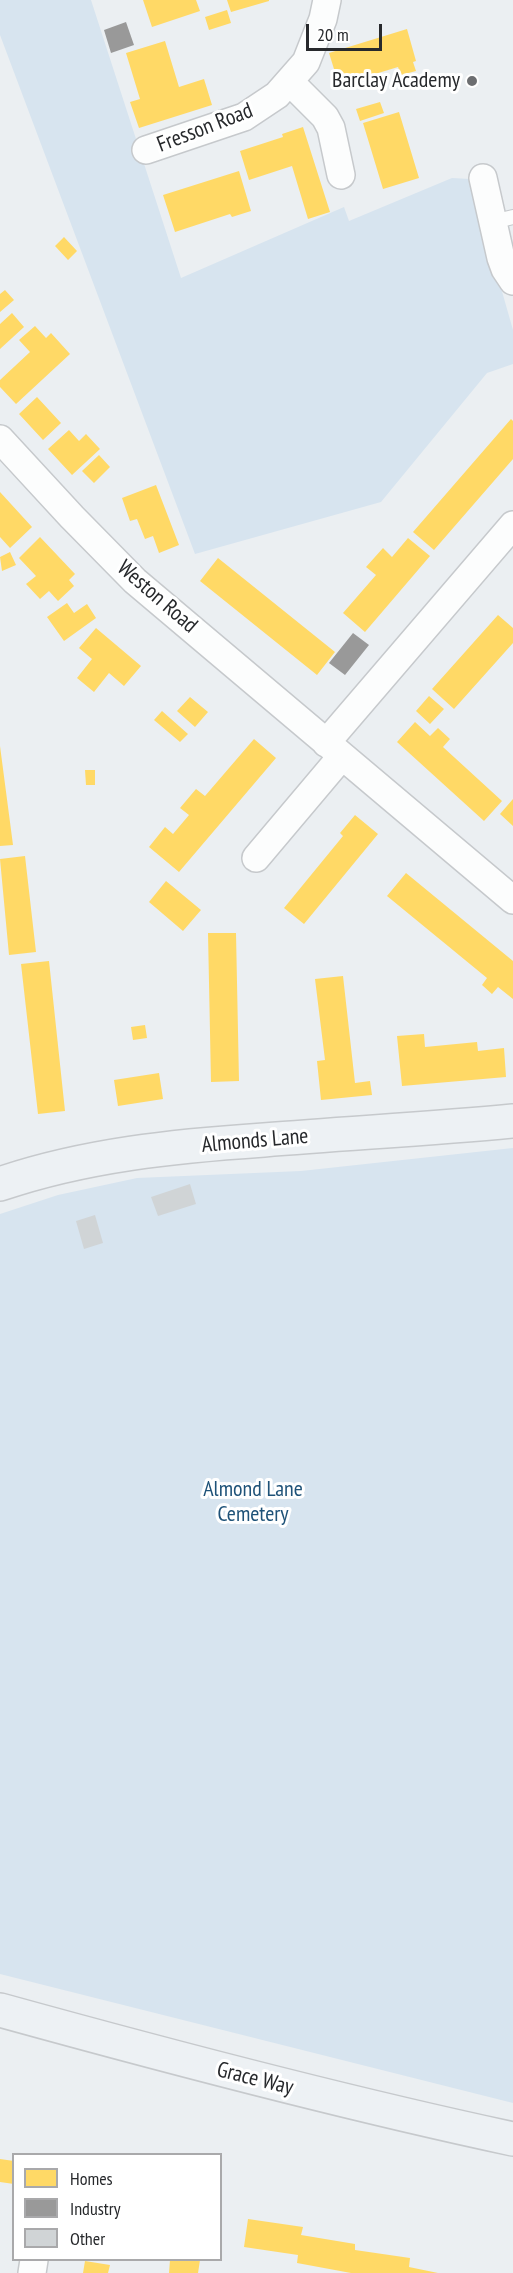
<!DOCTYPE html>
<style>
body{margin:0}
#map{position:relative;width:513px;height:2273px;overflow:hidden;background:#ebeff2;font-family:"PT Sans Narrow",sans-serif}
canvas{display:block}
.legend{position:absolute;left:12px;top:2153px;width:210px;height:108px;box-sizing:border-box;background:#fff;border:2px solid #a9a9ab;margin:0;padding:8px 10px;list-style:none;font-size:18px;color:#27292c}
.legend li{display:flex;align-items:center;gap:12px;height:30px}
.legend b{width:30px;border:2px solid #a9a9ab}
.scale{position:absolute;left:306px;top:24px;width:76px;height:27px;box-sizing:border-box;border:3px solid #27292c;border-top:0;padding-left:8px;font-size:18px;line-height:21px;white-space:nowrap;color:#27292c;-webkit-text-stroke:4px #fff;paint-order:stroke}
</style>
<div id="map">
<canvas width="513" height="2273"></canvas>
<ul class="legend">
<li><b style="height:16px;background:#ffd966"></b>Homes</li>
<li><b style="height:16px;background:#999"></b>Industry</li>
<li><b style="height:16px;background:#d0d4d6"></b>Other</li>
</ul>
<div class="scale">20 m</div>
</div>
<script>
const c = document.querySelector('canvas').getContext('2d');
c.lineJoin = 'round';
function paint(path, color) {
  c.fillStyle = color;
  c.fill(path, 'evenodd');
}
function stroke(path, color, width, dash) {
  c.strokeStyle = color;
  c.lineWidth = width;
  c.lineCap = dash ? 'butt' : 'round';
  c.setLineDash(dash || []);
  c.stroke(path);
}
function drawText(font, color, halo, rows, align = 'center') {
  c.font = font + ' "PT Sans Narrow",sans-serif';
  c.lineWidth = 6;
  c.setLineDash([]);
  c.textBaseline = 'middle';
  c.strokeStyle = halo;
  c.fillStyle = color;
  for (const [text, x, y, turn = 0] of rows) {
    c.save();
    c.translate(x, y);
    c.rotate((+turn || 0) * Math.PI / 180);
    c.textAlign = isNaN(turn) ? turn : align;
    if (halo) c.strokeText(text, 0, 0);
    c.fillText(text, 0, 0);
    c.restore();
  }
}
paint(new Path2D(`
 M0,0H91L181,278L344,207L349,221L452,178L470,179L513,330V364L487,373L381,502L195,554L0,35Z
 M513,1148V2103L0,1974V1214L58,1195L137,1178L301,1171Z`), '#d7e4ef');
paint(new Path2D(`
 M143,0H196L200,11L152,27Z
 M227,0H269V1L231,12Z
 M227,10L231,23L209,30L205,17Z
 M407,29L416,61L413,62L416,71L401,75L398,67L339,85L329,53Z
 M165,41L179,87L204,79L212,105L139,128L130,102L140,99L126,53Z
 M380,102L384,113L360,121L356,109Z
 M399,112L419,178L383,189L363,123Z
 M303,127L330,212L308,219L292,166L249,180L240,151L283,137L282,134Z
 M239,171L251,211L232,217L230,214L175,232L163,195Z
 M64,237L77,251L68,260L55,246Z
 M5,290L14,300L0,312V294Z
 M12,313L24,327L0,349V324Z
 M35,326L46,338L51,333L70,354L16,404L0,387V380L30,352L19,340Z
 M37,397L61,423L43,440L19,414Z
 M511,419L513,421V459L434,550L413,532Z
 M69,430L79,441L86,434L100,449L72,475L48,449Z
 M99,455L110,467L94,483L82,471Z
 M156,485L179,545L159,553L153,536L145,539L137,519L130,521L122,498Z
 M0,492L32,527L10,548L0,537Z
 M40,537L75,574L69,580L74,586L58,601L49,591L40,599L26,584L36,576L19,558Z
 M408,538L430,556L365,632L343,613L376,575L366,567L383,548L392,557Z
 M10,552L16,565L2,571L0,557Z
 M218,558L335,652L317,675L200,581Z
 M67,603L74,613L87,604L96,618L64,641L47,617Z
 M498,615L513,628V643L454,709L432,689Z
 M96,628L141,666L124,686L109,673L94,692L77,678L92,659L79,648Z
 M429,696L444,709L430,724L416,711Z
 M190,697L208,712L195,727L177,711Z
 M162,711L188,734L180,742L154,720Z
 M415,722L430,736L438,728L450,739L443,747L502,801L484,821L397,742Z
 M254,739L276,758L179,872L149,847L165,827L173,834L189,815L180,808L196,789L205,796Z
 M0,746L13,845L0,846Z
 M85,770H95V785H86Z
 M513,799V826L500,814Z
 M355,815L378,834L304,924L284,908L343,836L340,833Z
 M25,856L36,952L9,955L0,859Z
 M406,873L513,961V999L498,987L492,994L482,985L487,978L387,896Z
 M166,881L201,910L183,931L149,902Z
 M208,933H236L239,1081L211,1082Z
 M49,961L65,1111L38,1114L21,964Z
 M343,976L355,1083L370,1081L372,1095L321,1100L317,1061L325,1060L315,979Z
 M145,1025L147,1038L133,1040L131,1027Z
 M424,1034L425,1047L477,1042L478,1051L504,1048L506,1077L402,1086L397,1036Z
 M159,1073L163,1099L118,1106L114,1080Z
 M0,2159L14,2161V2184L0,2182Z
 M248,2219L303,2227L301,2235L355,2244V2250L410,2258L409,2267L438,2273H351L297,2263L298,2255L244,2247Z
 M170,2260H200L198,2273H169Z
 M85,2261L110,2265L108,2273H83Z`), '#ffd966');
paint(new Path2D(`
 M126,22L134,45L111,53L104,30Z
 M353,633L369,645L345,675L329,663Z`), '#999');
paint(new Path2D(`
 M190,1184L196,1204L158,1216L151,1197Z
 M95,1215L103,1243L84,1249L76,1221Z`), '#d0d4d6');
const lane = new Path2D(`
 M492,222L513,217`);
const street = new Path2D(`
 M290,82L325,117L331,128L341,175
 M146,150L244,117L277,95L306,62L323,19L327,0
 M483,178L501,258L505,269L513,281
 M0,439L72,517L135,581L513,900
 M326,743L513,525
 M256,858L342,756
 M32,2273L34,2260`);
const secondary = new Path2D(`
 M0,1184C85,1155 175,1146 264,1140C347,1133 430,1129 513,1121
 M0,2010C170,2057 340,2102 513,2139`);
stroke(lane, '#c6c9cc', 16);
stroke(street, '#c6c9cc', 30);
stroke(secondary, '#c6c9cc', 36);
stroke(lane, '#fcfdfd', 14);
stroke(street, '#fcfdfd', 27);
stroke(secondary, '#edf1f4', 33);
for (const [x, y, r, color] of [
 [472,81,6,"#6c6e71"]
]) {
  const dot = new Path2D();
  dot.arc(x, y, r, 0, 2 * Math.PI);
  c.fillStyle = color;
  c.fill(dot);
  stroke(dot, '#fff', 2);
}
drawText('22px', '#27292c', '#fff', [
 ["Barclay Academy",460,81]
], 'right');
drawText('22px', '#27292c', '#fff', [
 ["Fresson Road",205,128,-21],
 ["Weston Road",157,597,41],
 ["Almonds Lane",255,1141,-5],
 ["Grace Way",255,2079,14]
]);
drawText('22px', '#1e5278', '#fff', [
 ["Almond Lane",253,1490],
 ["Cemetery",253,1515]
]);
</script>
